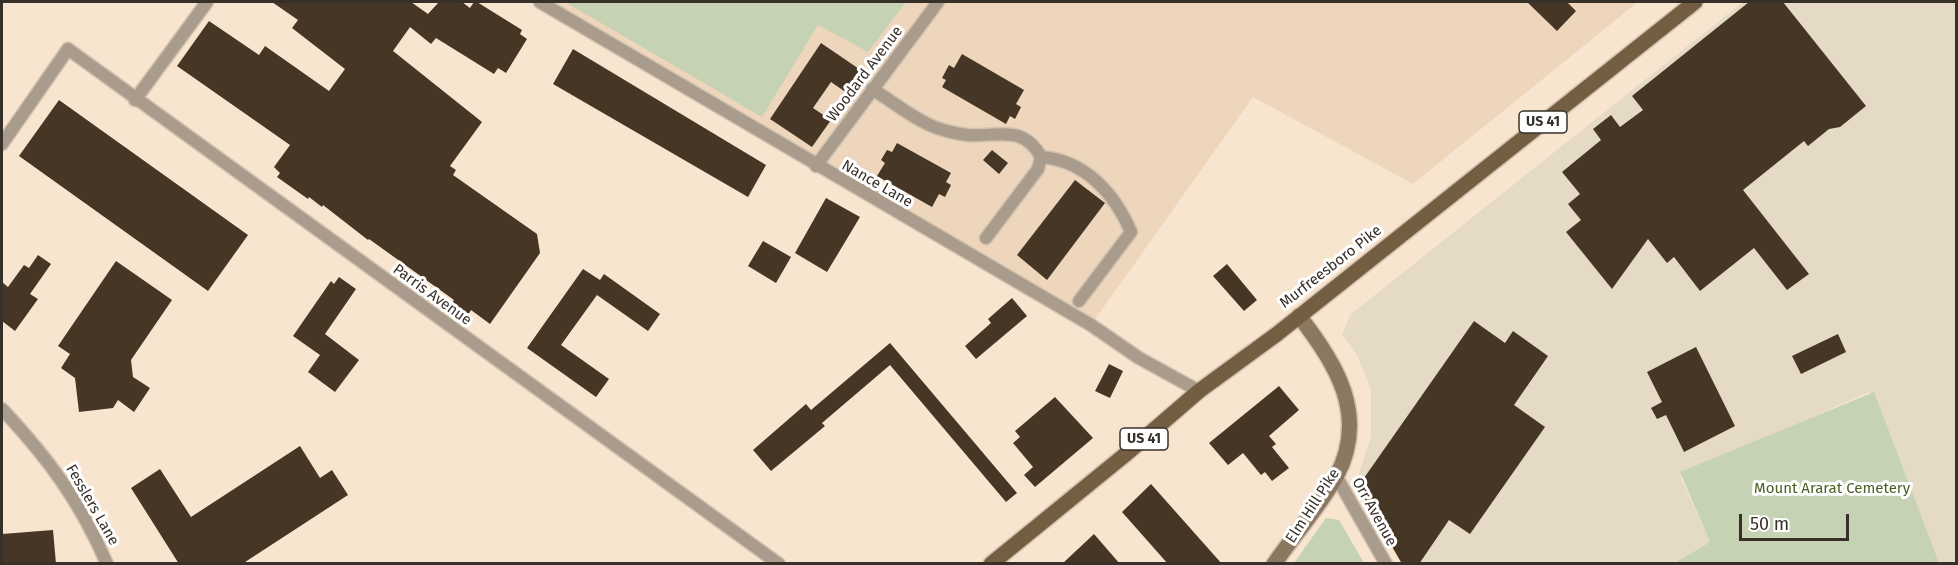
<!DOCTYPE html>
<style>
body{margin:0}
#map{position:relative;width:1958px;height:565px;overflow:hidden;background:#f8e5cf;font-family:"Fira Sans",sans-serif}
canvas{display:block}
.frame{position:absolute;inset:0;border:3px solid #373028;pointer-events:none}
.scale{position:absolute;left:1739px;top:514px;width:110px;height:27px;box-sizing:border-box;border:3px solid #373028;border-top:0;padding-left:8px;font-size:18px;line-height:21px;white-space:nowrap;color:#373028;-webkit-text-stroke:4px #fff;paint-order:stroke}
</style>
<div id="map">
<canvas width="1958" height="565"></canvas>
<div class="frame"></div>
<div class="scale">50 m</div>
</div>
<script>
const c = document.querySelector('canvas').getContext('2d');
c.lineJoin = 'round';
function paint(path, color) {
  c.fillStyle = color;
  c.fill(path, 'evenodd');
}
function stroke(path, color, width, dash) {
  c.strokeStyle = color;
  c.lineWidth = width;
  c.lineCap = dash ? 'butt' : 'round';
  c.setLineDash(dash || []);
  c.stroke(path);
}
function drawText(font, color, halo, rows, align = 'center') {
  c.font = font + ' "Fira Sans",sans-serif';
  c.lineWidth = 6;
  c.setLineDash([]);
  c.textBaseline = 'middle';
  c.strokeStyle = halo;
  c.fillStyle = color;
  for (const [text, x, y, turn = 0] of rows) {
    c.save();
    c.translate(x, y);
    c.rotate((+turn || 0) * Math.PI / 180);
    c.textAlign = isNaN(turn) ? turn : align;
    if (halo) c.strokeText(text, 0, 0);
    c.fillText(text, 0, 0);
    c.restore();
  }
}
paint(new Path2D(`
 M550,2H1638L1413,184L1253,97L1091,325Z`), '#eed6bc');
paint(new Path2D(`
 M1743,2H1956V563H1933L1869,392L1680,476L1710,542L1673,563H1403L1357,480L1371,437V389L1356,353L1342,334L1351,314Z`), '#e4dac6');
paint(new Path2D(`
 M565,2H906L868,52L818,25L762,117Z
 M1874,392L1939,563H1674L1710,542L1680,472Z
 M1326,518L1339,520L1364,563H1294Z`), '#c6d2b4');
paint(new Path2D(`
 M272,2H411L428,14L439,2H462L470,8L474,2H477L522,30L520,34L527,39L506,73L498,68L494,74L436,38L431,44L410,27L393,51L482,122L450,166L456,170L453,175L537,234L540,253L490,324L471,310L468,315L452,303L454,300L369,239L368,240L323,205L322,207L309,197L308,199L277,177L280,173L274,167L290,145L177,66L209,21L259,55L265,46L329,91L345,69L292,28L298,20Z
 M1527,2H1567L1576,11L1557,31Z
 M1749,2H1783L1866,106L1840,127L1829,129L1808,146L1804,141L1743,190L1809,274L1787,290L1754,248L1700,291L1674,257L1667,263L1648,239L1612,289L1566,232L1581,220L1568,204L1580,194L1562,172L1601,140L1593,129L1611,115L1620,127L1643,110L1632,96Z
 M821,43L865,73L850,95L831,82L813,108L831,120L812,147L770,119Z
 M573,49L766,165L748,197L553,84Z
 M962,54L1024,90L1016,104L1021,107L1015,119L1010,116L1006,124L942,87L946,80L942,78L949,65L954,68Z
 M59,100L248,235L208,291L19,156Z
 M897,143L951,173L946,182L951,185L945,197L939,194L932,207L877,176L885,163L881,160L887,150L892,152Z
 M992,150L1008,163L999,174L983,160Z
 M1075,180L1105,203L1047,280L1017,255Z
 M826,198L860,217L827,272L795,253Z
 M763,241L791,257L776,283L748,266Z
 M38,255L51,264L30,294L38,299L15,331L2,321V282L8,287L24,265L29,268Z
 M116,261L172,300L131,360L133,377L150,388L134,412L118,400L113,408L79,412L75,378L61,368L70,354L58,346Z
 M1227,264L1257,300L1244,311L1213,276Z
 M583,269L600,280L604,274L660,314L648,331L597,295L561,345L609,379L596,397L527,348Z
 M339,277L356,289L325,334L359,360L335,392L308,372L320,355L293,336L331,281L334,284Z
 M1012,298L1027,316L976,359L965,346L991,323L988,319Z
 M1474,321L1505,343L1513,331L1548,356L1514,405L1545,427L1470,534L1449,520L1419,564H1402L1362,494L1364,478Z
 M1838,334L1846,352L1801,374L1792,356Z
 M890,343L1017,493L1006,502L890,365L822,423L825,426L771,471L753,450L806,404L811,410Z
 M1696,347L1735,426L1684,452L1666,415L1657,419L1651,408L1662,402L1647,372Z
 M1109,364L1123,371L1110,398L1095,391Z
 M1279,386L1299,410L1269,436L1276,444L1272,447L1289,468L1272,481L1265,472L1261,475L1243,453L1228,465L1209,443Z
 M1055,397L1093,438L1035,487L1024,475L1033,467L1013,443L1020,437L1015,431Z
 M300,446L320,478L332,470L348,495L242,564H179L131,488L160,469L191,517Z
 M1151,484L1222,564H1168L1122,512Z
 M53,530L56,564H2V534Z
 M1094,534L1120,564H1062Z`), '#453625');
const street = new Path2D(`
 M540,2L1091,325L1139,358L1199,391
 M872,89C892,101 911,117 932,126C941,130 957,134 968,135C998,137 1023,124 1041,157L1038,169L986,238
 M135,100L207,2
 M2,144L68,49L779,564
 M1041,157C1085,160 1115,194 1131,232L1079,301
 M816,166L938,2
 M2,409C48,458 80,501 107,564
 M1336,476L1386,564`);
const secondary = new Path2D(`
 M1274,564C1294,535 1319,507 1336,477C1369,416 1336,363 1299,316`);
const primary = new Path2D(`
 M991,564L1126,454L1199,391L1277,334L1695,2`);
stroke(street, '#d1c1ae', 15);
stroke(secondary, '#d1c1ae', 18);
stroke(primary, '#d1c1ae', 18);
stroke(street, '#a99c8c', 12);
stroke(secondary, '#8a7860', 15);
stroke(primary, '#735e41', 15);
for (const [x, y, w] of [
 [1543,122,48],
 [1144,439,48]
]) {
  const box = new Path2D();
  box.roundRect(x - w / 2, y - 11, w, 22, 4.5);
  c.fillStyle = '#fff';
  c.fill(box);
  stroke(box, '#373028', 1.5);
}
drawText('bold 14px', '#373028', null, [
 ["US 41",1543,122],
 ["US 41",1144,439]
]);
drawText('15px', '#373028', '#fff', [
 ["Woodard Avenue",865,74,-53],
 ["Nance Lane",877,184,30],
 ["Murfreesboro Pike",1331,267,-38],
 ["Parris Avenue",432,295,36],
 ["Fesslers Lane",92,505,60],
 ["Elm Hill Pike",1313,506,-57],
 ["Orr Avenue",1374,512,61]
]);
drawText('15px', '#4b5f22', '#fff', [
 ["Mount Ararat Cemetery",1832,489]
]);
</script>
